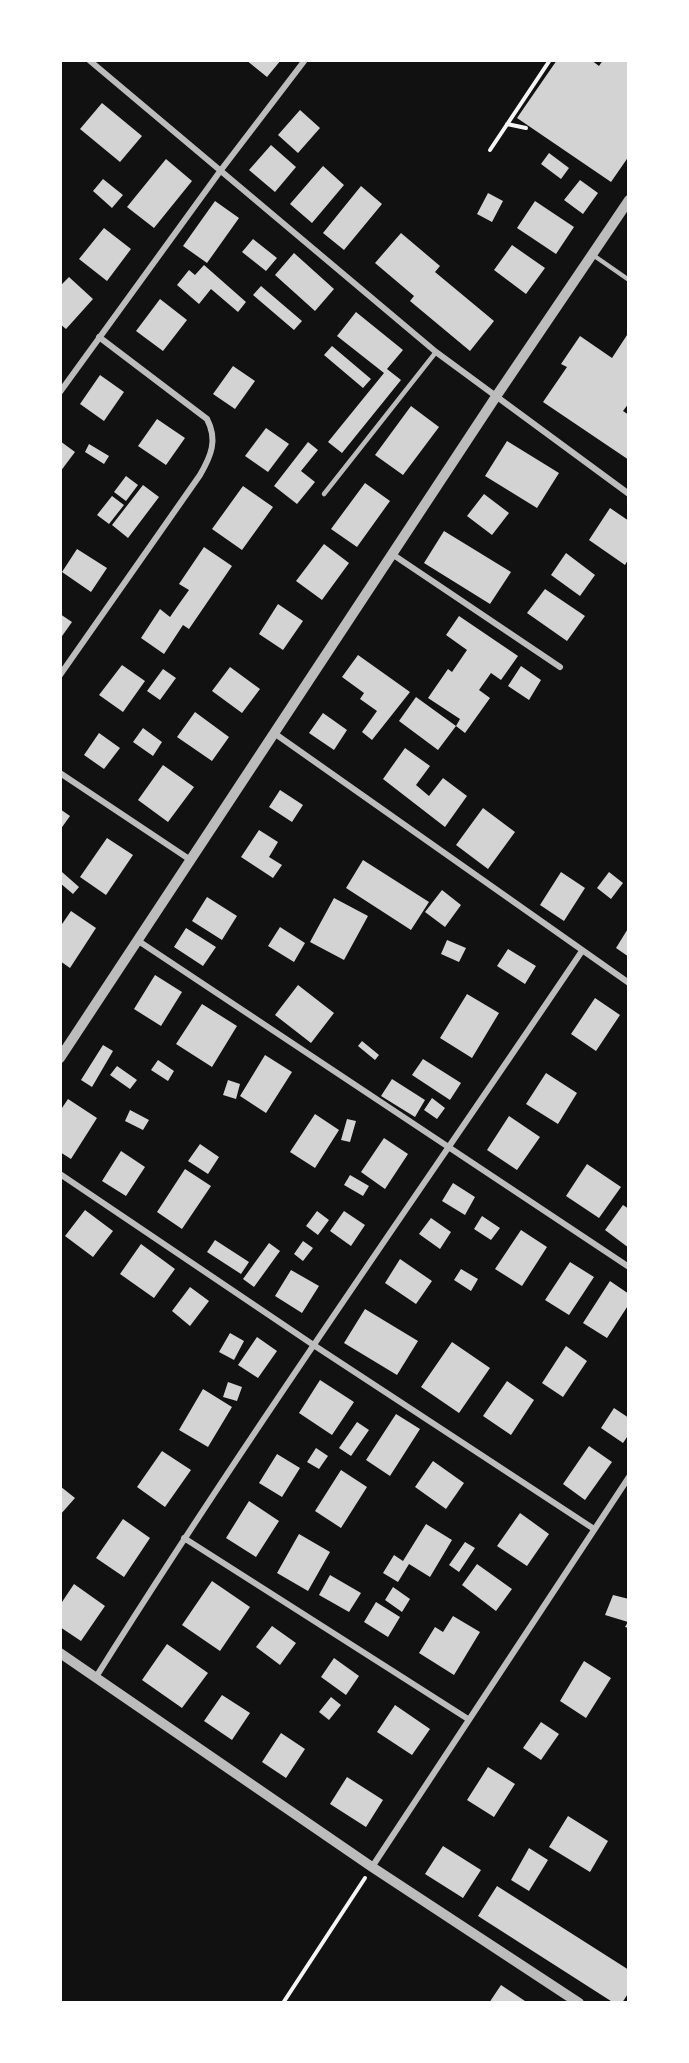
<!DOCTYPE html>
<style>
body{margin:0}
#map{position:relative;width:689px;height:2063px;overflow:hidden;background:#111;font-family:Jost,sans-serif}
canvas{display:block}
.frame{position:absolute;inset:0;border:62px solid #fff;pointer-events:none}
</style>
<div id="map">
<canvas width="689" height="2063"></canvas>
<div class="frame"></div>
</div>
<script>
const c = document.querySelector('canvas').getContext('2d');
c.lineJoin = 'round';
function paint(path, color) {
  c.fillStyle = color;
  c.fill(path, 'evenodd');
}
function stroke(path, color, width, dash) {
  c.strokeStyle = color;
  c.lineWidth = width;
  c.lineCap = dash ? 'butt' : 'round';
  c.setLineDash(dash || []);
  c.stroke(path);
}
paint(new Path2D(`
 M246,60H281L267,77Z
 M557,60H591L599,66L603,60H629V156L611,182L517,118Z
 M102,103L142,136L120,162L80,129Z
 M300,110L320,128L298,153L278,135Z
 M271,145L296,167L275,192L249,170Z
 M549,153L569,168L561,179L541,164Z
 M166,159L192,181L154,228L127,207Z
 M323,166L344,185L312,223L290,204Z
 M103,179L123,195L112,208L93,191Z
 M580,180L598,193L583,214L564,200Z
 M361,186L382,204L344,250L323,233Z
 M488,193L503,201L492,222L477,214Z
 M215,201L239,218L207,263L183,246Z
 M535,201L574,227L556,254L517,228Z
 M104,228L131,249L107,281L79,259Z
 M401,233L440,266L435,272L494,321L470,351L410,301L414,296L375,263Z
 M253,239L277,258L266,271L242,252Z
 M512,245L545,268L526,294L494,270Z
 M294,253L334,289L315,311L275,275Z
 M204,265L246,302L238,312L211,289L199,304L177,285L189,270L195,275Z
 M69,277L93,299L66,329L60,324V286Z
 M261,286L302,321L294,330L253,295Z
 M160,299L187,320L163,351L136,331Z
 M356,312L403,350L387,369L401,380L342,453L328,442L384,373L337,336Z
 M629,332V403L623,411L629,415V460L543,402L567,367L561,364L580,336L612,358Z
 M332,346L371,379L363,388L324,355Z
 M233,366L255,381L235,409L213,394Z
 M100,375L124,392L104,421L80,404Z
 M411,406L439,427L403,475L375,455Z
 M157,419L185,438L166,465L138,446Z
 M266,428L289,444L268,472L245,456Z
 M60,441L75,452L60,472Z
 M507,441L559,473L537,508L485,476Z
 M308,442L318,450L301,471L315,482L297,504L274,486Z
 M89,444L109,456L104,464L85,452Z
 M126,476L138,485L126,501L114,492Z
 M365,483L390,501L357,547L331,529Z
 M143,485L159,497L128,538L112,525Z
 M243,486L273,507L242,550L212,529Z
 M484,494L509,513L492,535L467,516Z
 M112,496L124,505L109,524L97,515Z
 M610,508L629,521V558L625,565L589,540Z
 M444,531L511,572L490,604L424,563Z
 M324,544L349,563L322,600L296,581Z
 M204,547L232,566L189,629L183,625L164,654L141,638L160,609L170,617L179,604L189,590L179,584Z
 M77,549L107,568L91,592L62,572Z
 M566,553L595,575L580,596L551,575Z
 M545,589L585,616L567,641L527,613Z
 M278,604L303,621L283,650L259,634Z
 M60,614L72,622L60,639Z
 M459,616L518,656L501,680L491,673L479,690L490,698L465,733L456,726L438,750L399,721L416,697L456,726L460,719L428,698L448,669L452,672L467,650L446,635Z
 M358,655L410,692L372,740L362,732L377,711L360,699L364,693L342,677Z
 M122,665L145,681L123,712L99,695Z
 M521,666L541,680L529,700L508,686Z
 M230,667L260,689L242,713L212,691Z
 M163,669L176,678L160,700L147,691Z
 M195,712L229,737L212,761L177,737Z
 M323,713L347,730L334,750L309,733Z
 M143,728L162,742L153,756L133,742Z
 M99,733L120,748L104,769L84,755Z
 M405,748L430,766L416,785L429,796L443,778L467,796L445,827L383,779Z
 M163,765L194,787L168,822L138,800Z
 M280,790L303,805L292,822L269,807Z
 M483,808L515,832L488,869L456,845Z
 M60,809L70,816L60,830Z
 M259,830L278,842L269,857L282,865L273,878L241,857Z
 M107,838L133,855L106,895L80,877Z
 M363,860L429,902L411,930L346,888Z
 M62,872L79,887L73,894L60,883Z
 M561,872L585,888L564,921L540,905Z
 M609,872L623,883L611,899L597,888Z
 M442,890L461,905L445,927L425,912Z
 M207,897L237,916L222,940L192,921Z
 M334,898L368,916L344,960L310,942Z
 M71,911L96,928L70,968L60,961V927Z
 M280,927L305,943L294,962L268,946Z
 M629,927V957L616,948Z
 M186,928L216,947L203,966L174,947Z
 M447,940L466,948L459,962L441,954Z
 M508,949L536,966L525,984L497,966Z
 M155,975L182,992L161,1026L134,1009Z
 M298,985L334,1013L311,1043L275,1015Z
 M467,994L499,1013L472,1058L440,1038Z
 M595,998L620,1015L596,1051L571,1034Z
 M202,1004L237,1026L212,1067L176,1044Z
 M362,1041L379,1055L375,1060L358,1046Z
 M103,1045L113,1051L92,1087L81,1080Z
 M265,1055L292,1072L266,1113L240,1096Z
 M423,1059L461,1083L450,1100L412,1075Z
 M158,1060L174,1071L168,1081L151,1070Z
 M117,1066L137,1080L130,1089L110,1075Z
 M546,1073L577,1093L558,1124L526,1104Z
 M392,1079L425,1100L415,1117L381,1096Z
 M228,1080L240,1084L236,1099L223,1095Z
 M432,1098L445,1108L437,1119L424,1110Z
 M68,1099L97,1118L71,1159L60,1152V1111Z
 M130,1110L149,1120L143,1130L125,1121Z
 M315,1114L339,1130L315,1168L290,1152Z
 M509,1116L540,1137L517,1170L487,1150Z
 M347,1119L356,1121L350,1142L341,1140Z
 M384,1138L408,1154L385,1189L361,1172Z
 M200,1144L219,1157L208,1174L188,1161Z
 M121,1151L145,1167L126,1196L102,1181Z
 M587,1164L621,1187L599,1218L566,1196Z
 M185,1169L211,1186L182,1229L157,1212Z
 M350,1175L369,1186L363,1196L344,1185Z
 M453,1183L475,1197L465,1215L442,1201Z
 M623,1205L629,1209V1248L605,1230Z
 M85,1210L113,1231L93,1257L65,1236Z
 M317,1211L329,1220L318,1235L306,1226Z
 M344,1211L365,1225L351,1246L330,1231Z
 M482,1216L500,1228L491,1240L474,1229Z
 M431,1218L451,1232L440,1249L419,1234Z
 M521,1230L547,1247L522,1286L495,1269Z
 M215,1240L249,1262L241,1274L207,1252Z
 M303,1241L313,1248L303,1261L294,1254Z
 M269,1243L280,1251L254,1287L243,1279Z
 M141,1244L175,1269L154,1298L120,1274Z
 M400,1259L432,1281L416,1304L385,1283Z
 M570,1262L594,1277L569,1315L545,1300Z
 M461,1269L478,1279L471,1291L454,1280Z
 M291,1270L319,1286L302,1313L275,1296Z
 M610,1281L629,1294V1304L607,1338L583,1323Z
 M190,1287L209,1301L190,1326L172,1311Z
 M365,1309L418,1341L397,1375L344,1343Z
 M230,1333L244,1341L234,1360L219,1352Z
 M257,1337L277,1351L258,1378L238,1365Z
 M452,1342L490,1368L459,1413L421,1387Z
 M566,1346L587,1361L563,1397L542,1383Z
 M320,1380L354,1402L332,1435L299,1413Z
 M507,1381L534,1400L511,1435L483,1416Z
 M228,1382L242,1387L237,1401L223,1397Z
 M203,1389L232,1407L208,1447L179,1430Z
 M614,1408L629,1418V1434L623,1443L601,1428Z
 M396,1414L420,1429L390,1476L366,1460Z
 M357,1422L369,1430L351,1456L339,1448Z
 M589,1446L612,1462L585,1500L563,1484Z
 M316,1448L328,1456L319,1469L307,1462Z
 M162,1451L191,1470L165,1507L137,1487Z
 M277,1454L300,1468L282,1497L259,1483Z
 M433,1461L464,1483L446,1509L415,1487Z
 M341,1470L367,1487L341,1528L315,1511Z
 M60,1486L75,1498L60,1515Z
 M249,1501L279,1521L256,1557L226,1538Z
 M520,1513L549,1534L527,1566L497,1546Z
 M123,1519L150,1538L124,1577L96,1558Z
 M426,1524L452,1540L430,1577L409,1564L398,1582L383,1573L394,1555L403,1561Z
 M299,1534L330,1552L308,1591L277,1573Z
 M465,1542L475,1548L459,1572L449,1565Z
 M477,1564L512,1589L496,1611L462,1585Z
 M330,1575L361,1593L349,1612L319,1595Z
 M212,1581L250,1607L220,1651L182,1625Z
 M74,1584L105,1606L81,1641L60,1627V1605Z
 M393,1587L410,1599L402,1612L385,1600Z
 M613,1595L629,1599V1628L625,1627L628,1622L605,1615Z
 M376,1602L400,1617L388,1637L364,1622Z
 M453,1616L480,1632L454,1675L419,1653L435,1627L443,1632Z
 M272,1626L296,1643L280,1665L256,1647Z
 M167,1644L208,1673L182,1708L142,1680Z
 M334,1658L359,1676L346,1695L321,1677Z
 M584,1661L611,1678L586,1718L560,1701Z
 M222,1695L250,1713L232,1740L204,1721Z
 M331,1697L341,1705L329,1720L319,1712Z
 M395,1705L430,1729L412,1755L377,1732Z
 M541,1722L559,1734L541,1760L523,1748Z
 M281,1733L305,1749L286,1778L262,1762Z
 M488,1767L515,1784L494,1817L467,1800Z
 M347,1777L383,1800L366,1827L330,1804Z
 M568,1816L608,1841L590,1872L549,1847Z
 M443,1846L481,1870L463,1898L425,1874Z
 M529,1848L548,1860L529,1891L511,1880Z
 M497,1886L629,1970V1992L622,2003H614L478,1916Z
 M501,1985L528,2003H489Z`), '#d3d3d3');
stroke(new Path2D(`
 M507,124L526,128
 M490,150L550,60
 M283,2003L365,1878`), '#f5f5f5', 4);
stroke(new Path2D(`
 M593,255L629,280
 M324,494L436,352`), '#bcbcbc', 4.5);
stroke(new Path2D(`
 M89,60L436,352L629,494
 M60,392L221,170L305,60
 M392,554L560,667
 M60,675L200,475C211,456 218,440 207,419L99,337
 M274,733L629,983
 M60,773L189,859
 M137,940L629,1267
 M60,1174L312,1344L594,1529
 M184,1538L468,1719
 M96,1677C251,1430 419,1193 582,951
 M372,1867L629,1477`), '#bcbcbc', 6);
stroke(new Path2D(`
 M60,1058L495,398L629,200
 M60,1653L372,1867L579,2003`), '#bcbcbc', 10);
</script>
